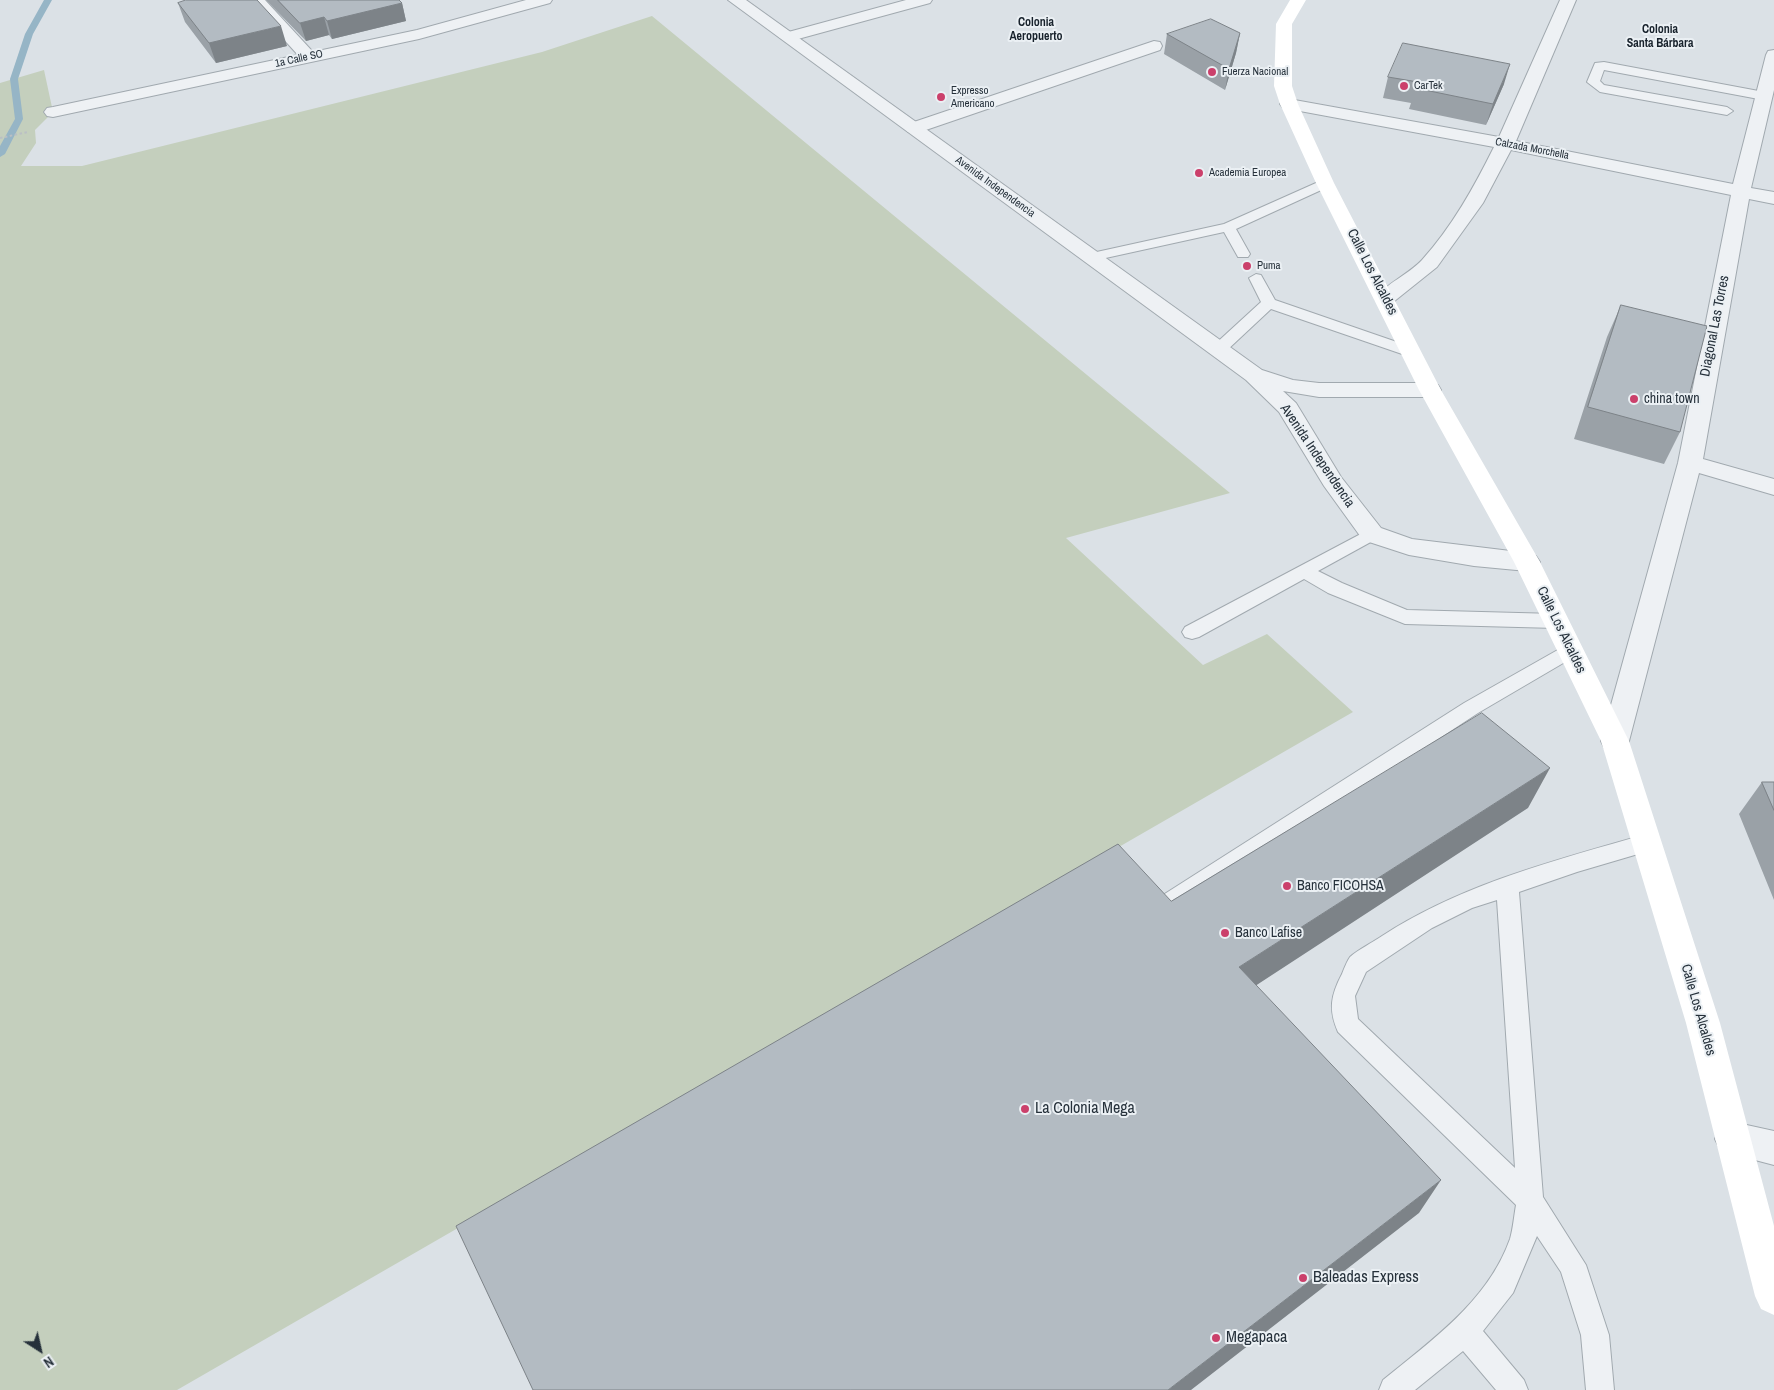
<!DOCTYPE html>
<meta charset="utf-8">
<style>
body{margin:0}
#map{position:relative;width:1774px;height:1390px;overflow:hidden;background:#dbe1e6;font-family:"Archivo Narrow",sans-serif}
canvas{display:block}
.north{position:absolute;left:15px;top:1325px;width:50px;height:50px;-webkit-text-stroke:4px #ebf0f4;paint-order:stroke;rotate:145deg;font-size:14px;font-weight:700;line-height:20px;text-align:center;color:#26313b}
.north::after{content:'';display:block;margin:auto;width:18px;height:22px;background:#26313b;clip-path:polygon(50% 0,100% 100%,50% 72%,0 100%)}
</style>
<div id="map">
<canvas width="1774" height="1390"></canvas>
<div class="north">N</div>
</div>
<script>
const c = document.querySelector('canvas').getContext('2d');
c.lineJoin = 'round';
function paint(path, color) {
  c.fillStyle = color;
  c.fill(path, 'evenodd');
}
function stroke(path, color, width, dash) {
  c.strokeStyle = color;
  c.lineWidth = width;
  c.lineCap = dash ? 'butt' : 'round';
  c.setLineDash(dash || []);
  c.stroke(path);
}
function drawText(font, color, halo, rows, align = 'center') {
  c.font = font + ' "Archivo Narrow",sans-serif';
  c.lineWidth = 4;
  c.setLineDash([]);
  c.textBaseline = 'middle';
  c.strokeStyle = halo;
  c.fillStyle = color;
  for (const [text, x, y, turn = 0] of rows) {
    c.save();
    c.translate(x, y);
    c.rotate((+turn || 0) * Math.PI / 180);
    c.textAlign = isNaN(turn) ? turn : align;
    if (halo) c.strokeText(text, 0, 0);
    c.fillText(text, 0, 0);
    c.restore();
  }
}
paint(new Path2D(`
 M652,16L1230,493L1066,538L1203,665L1267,634L1353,712L177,1390H0V83L44,70L53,112L35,130L36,143L21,166H82L542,52Z`), '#c4cfbd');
paint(new Path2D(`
 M44,0H52L33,34L18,79L23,119L5,154L0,157V146L15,119L10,79L25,34Z`), '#96b5c6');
const service = new Path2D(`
 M1604,62L1764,92L1770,96L1764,100L1604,70L1600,81L1604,85L1727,107L1733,111L1727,115L1600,92L1587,82L1595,63Z
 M1325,179L1332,183L1330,186L1236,229L1250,254L1248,257H1238L1224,232L1092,261L1085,257L1092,253L1224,224Z
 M1256,274L1261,275L1275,300L1417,349L1419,352L1417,355H1405L1271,309L1225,352H1213L1211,349L1213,346L1261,302L1249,278Z
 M1372,528L1378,530L1381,534L1378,538L1318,571L1342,583L1407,610L1556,614L1563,616L1566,621L1563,626L1556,628L1405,624L1328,593L1304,579L1199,637L1192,639L1185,637L1182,632L1185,627Z
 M1570,643L1577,645L1580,650L1577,655L1478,713L1179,909L1171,911L1163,909L1160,902L1163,895L1464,703Z
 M1647,834L1655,837L1658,843L1655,849L1577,872L1519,892L1543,1197L1586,1265L1609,1335L1614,1390H1586L1581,1335L1561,1272L1537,1236L1513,1293L1483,1331L1524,1380L1528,1390H1496L1463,1351L1415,1390H1379L1383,1380C1431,1341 1488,1301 1510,1239C1513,1229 1514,1216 1516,1205L1338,1032C1328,1009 1331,995 1342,974C1344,969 1347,961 1350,957C1359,949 1372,943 1382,936C1462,884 1556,860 1647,834ZM1497,900L1515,1168L1358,1019L1355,996L1366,972L1432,928L1472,908Z`);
const minor = new Path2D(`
 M248,0H265L313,52L417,30L526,0H552L550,3L419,39L53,117L47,116L44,112L47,108L53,107L298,55Z
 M906,0H932L930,3L787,42L779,37L781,34Z
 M1560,0H1576L1516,141L1733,184L1766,55L1768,51L1774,50V90L1751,188L1774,192V204L1749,199L1703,459L1774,479V495L1699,473L1629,741L1625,749L1615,752L1605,749L1601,741L1678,463L1731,195L1511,150L1483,203L1437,267L1392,303L1385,305L1378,303L1375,299C1386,283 1408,275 1422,260C1452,227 1474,187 1494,147L1289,109L1283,108L1280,104L1283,100L1289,99L1499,137Z
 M1154,41L1160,42L1162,46L1160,50L920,132H908L905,128L908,124Z
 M1733,1122L1774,1131V1165L1721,1151L1715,1139L1721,1127Z`);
const tertiary = new Path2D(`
 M728,0H746L1262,370L1293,380L1319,383H1430L1438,385L1441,390L1438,395L1430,397H1319L1283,391L1296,403L1341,477L1381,528L1412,539L1527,553L1536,556L1540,562L1536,568L1527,571L1474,566L1409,555L1363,540L1324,486L1279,412L1246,380Z`);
stroke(service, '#a1a9af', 2);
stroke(minor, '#a1a9af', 2);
stroke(tertiary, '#a1a9af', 2);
stroke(new Path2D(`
 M0,138L28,132`), '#babfc4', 2, [2.5, 2.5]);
paint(service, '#eef1f4');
paint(minor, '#eef1f4');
paint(tertiary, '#eef1f4');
paint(new Path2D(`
 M1290,0H1306L1292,24V86L1298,104L1334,183L1441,390L1540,562L1629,741L1720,1023L1774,1226V1315L1761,1309L1755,1296L1686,1023L1601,741L1514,562L1419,390L1316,183L1280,104L1274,86L1276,24Z`), '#fff');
paint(new Path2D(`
 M266,0H399L402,3L406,21L332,39L329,35L306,41Z
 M178,3L287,46L216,63L185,22Z
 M1240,33L1236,53L1225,90L1164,54L1167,34Z
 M1388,77L1504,84L1486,125L1409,109L1411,103L1383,98Z
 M1621,305L1680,432L1664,464L1574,439L1607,337Z
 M1762,782H1774V900L1739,814Z`), '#9aa1a7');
paint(new Path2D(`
 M402,3L406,21L332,39L327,21Z
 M324,17L329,35L306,41L300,23Z
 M281,26L287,46L216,63L209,43Z
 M1240,33L1236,53L1225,90L1229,69Z
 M1510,64L1504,84L1486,125L1493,104Z
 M1550,768L1528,808L1226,1005L1239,967Z
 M1441,1180L1419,1213L1191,1390H1168Z`), '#7d8388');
const building = new Path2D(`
 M186,0H257L281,26L209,43L178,3Z
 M278,0H399L402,3L327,21L324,17L300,23Z
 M1211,19L1240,33L1229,69L1167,34Z
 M1403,43L1510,64L1493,104L1415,88L1418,82L1388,77Z
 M1621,305L1707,326L1680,432L1588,407Z
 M1482,713L1550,768L1239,967L1441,1180L1168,1390H533L456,1226L1118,844L1171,901Z
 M1762,782H1774V810Z`);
paint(building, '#b3bbc2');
stroke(building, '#7d8388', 1);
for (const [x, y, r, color] of [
 [1212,72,5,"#cb406b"],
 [1404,86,5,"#cb406b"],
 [941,97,5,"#cb406b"],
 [1199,173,5,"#cb406b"],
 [1247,266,5,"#cb406b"],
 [1634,399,5,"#cb406b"],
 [1287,886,5,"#cb406b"],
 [1225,933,5,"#cb406b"],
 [1025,1109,5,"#cb406b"],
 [1303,1278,5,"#cb406b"],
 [1216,1338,5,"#cb406b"]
]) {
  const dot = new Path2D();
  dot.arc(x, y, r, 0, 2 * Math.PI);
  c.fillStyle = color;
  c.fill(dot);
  stroke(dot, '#ebf0f4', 2);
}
drawText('11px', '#26313b', '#ebf0f4', [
 ["1a Calle SO",299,59,-12],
 ["Calzada Morchella",1532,149,11],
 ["Avenida Independencia",995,187,36]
]);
drawText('11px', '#26313b', '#ebf0f4', [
 ["Fuerza Nacional",1222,72],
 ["CarTek",1414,86],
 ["Expresso",951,91],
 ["Americano",951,104],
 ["Academia Europea",1209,173],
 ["Puma",1257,266]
], 'left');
drawText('bold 12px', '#18222c', '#ebf0f4', [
 ["Colonia",1036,23],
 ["Aeropuerto",1036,37],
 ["Colonia",1660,30],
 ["Santa Bárbara",1660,44]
]);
drawText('14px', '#26313b', '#ebf0f4', [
 ["Calle Los Alcaldes",1372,272,63],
 ["Diagonal Las Torres",1715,326,-79],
 ["Avenida Independencia",1317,456,56],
 ["Calle Los Alcaldes",1561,630,64],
 ["Calle Los Alcaldes",1698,1010,74]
]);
drawText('14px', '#26313b', '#ebf0f4', [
 ["china town",1644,399],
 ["Banco FICOHSA",1297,886],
 ["Banco Lafise",1235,933]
], 'left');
drawText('16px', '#26313b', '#ebf0f4', [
 ["La Colonia Mega",1035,1109],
 ["Baleadas Express",1313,1278],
 ["Megapaca",1226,1338]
], 'left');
</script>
